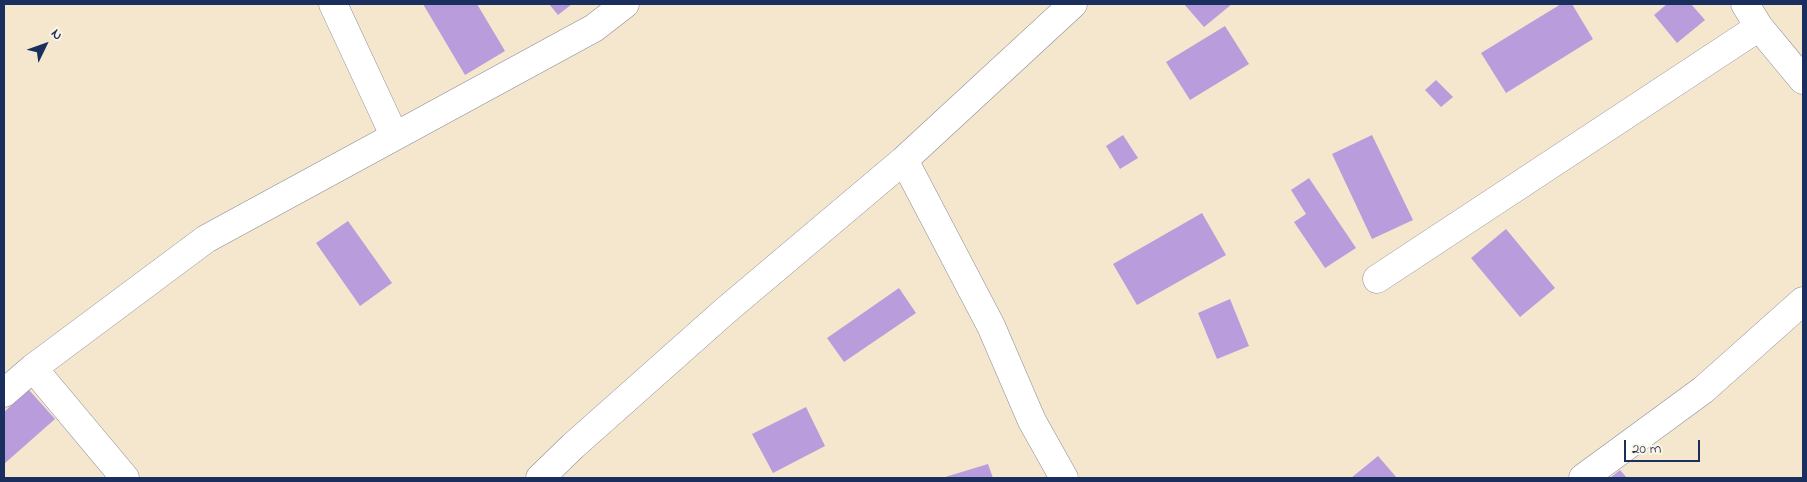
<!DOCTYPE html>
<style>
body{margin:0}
#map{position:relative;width:1807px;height:482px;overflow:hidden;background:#f5e7cd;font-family:"Indie Flower",sans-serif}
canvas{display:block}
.frame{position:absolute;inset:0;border:5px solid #1b2f5e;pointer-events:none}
.north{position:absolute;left:20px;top:20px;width:50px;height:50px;-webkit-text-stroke:4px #fcf5e5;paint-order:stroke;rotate:48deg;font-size:14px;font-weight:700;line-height:20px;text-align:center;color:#1b2f5e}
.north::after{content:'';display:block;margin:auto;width:18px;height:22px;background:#1b2f5e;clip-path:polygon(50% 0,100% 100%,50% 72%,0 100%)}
.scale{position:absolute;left:1624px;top:440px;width:76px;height:22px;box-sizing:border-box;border:2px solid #1b2f5e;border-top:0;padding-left:6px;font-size:15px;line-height:18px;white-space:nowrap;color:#1b2f5e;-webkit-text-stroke:4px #fcf5e5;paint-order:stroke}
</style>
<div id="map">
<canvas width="1807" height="482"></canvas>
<div class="frame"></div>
<div class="north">N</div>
<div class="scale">20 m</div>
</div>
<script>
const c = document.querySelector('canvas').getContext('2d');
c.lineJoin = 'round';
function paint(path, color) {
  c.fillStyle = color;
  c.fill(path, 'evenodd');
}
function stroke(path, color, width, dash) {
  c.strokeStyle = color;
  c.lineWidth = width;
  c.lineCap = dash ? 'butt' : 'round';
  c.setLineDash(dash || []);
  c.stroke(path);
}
paint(new Path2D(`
 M423,4H477L505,51L465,75Z
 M549,4H572L558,15Z
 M1184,4H1232L1204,27Z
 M1561,4H1572L1593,39L1506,93L1481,53Z
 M1667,4H1691L1705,20L1677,43L1654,15Z
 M1225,26L1249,64L1190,100L1166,62Z
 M1436,80L1453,97L1441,107L1425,90Z
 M1123,135L1138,158L1120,169L1106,146Z
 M1372,135L1413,220L1372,239L1332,154Z
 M1309,178L1356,248L1325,268L1294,222L1306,214L1291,190Z
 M1202,213L1226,255L1137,305L1113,264Z
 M348,221L392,283L360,306L316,243Z
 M1506,229L1555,288L1520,317L1471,258Z
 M899,288L916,313L844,362L827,338Z
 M1230,299L1249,346L1217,359L1198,313Z
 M29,390L55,419L4,464V412Z
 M806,407L825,446L773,473L752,434Z
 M1378,456L1397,478H1351Z
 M988,464L993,478H942Z
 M1620,470L1627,478H1610Z`), '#b99cdc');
const street = new Path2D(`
 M333,4L394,135
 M1745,4L1759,27L1803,80
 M904,160L991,326L1032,421L1064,478
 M1377,279L1759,27
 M33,368L125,478
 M4,393L33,368L206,239L594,28L625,4
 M540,478L573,446L725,311L904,160L1073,4
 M1583,478L1703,390L1803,301`);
stroke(street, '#888b96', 29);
stroke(street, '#fff', 28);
</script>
